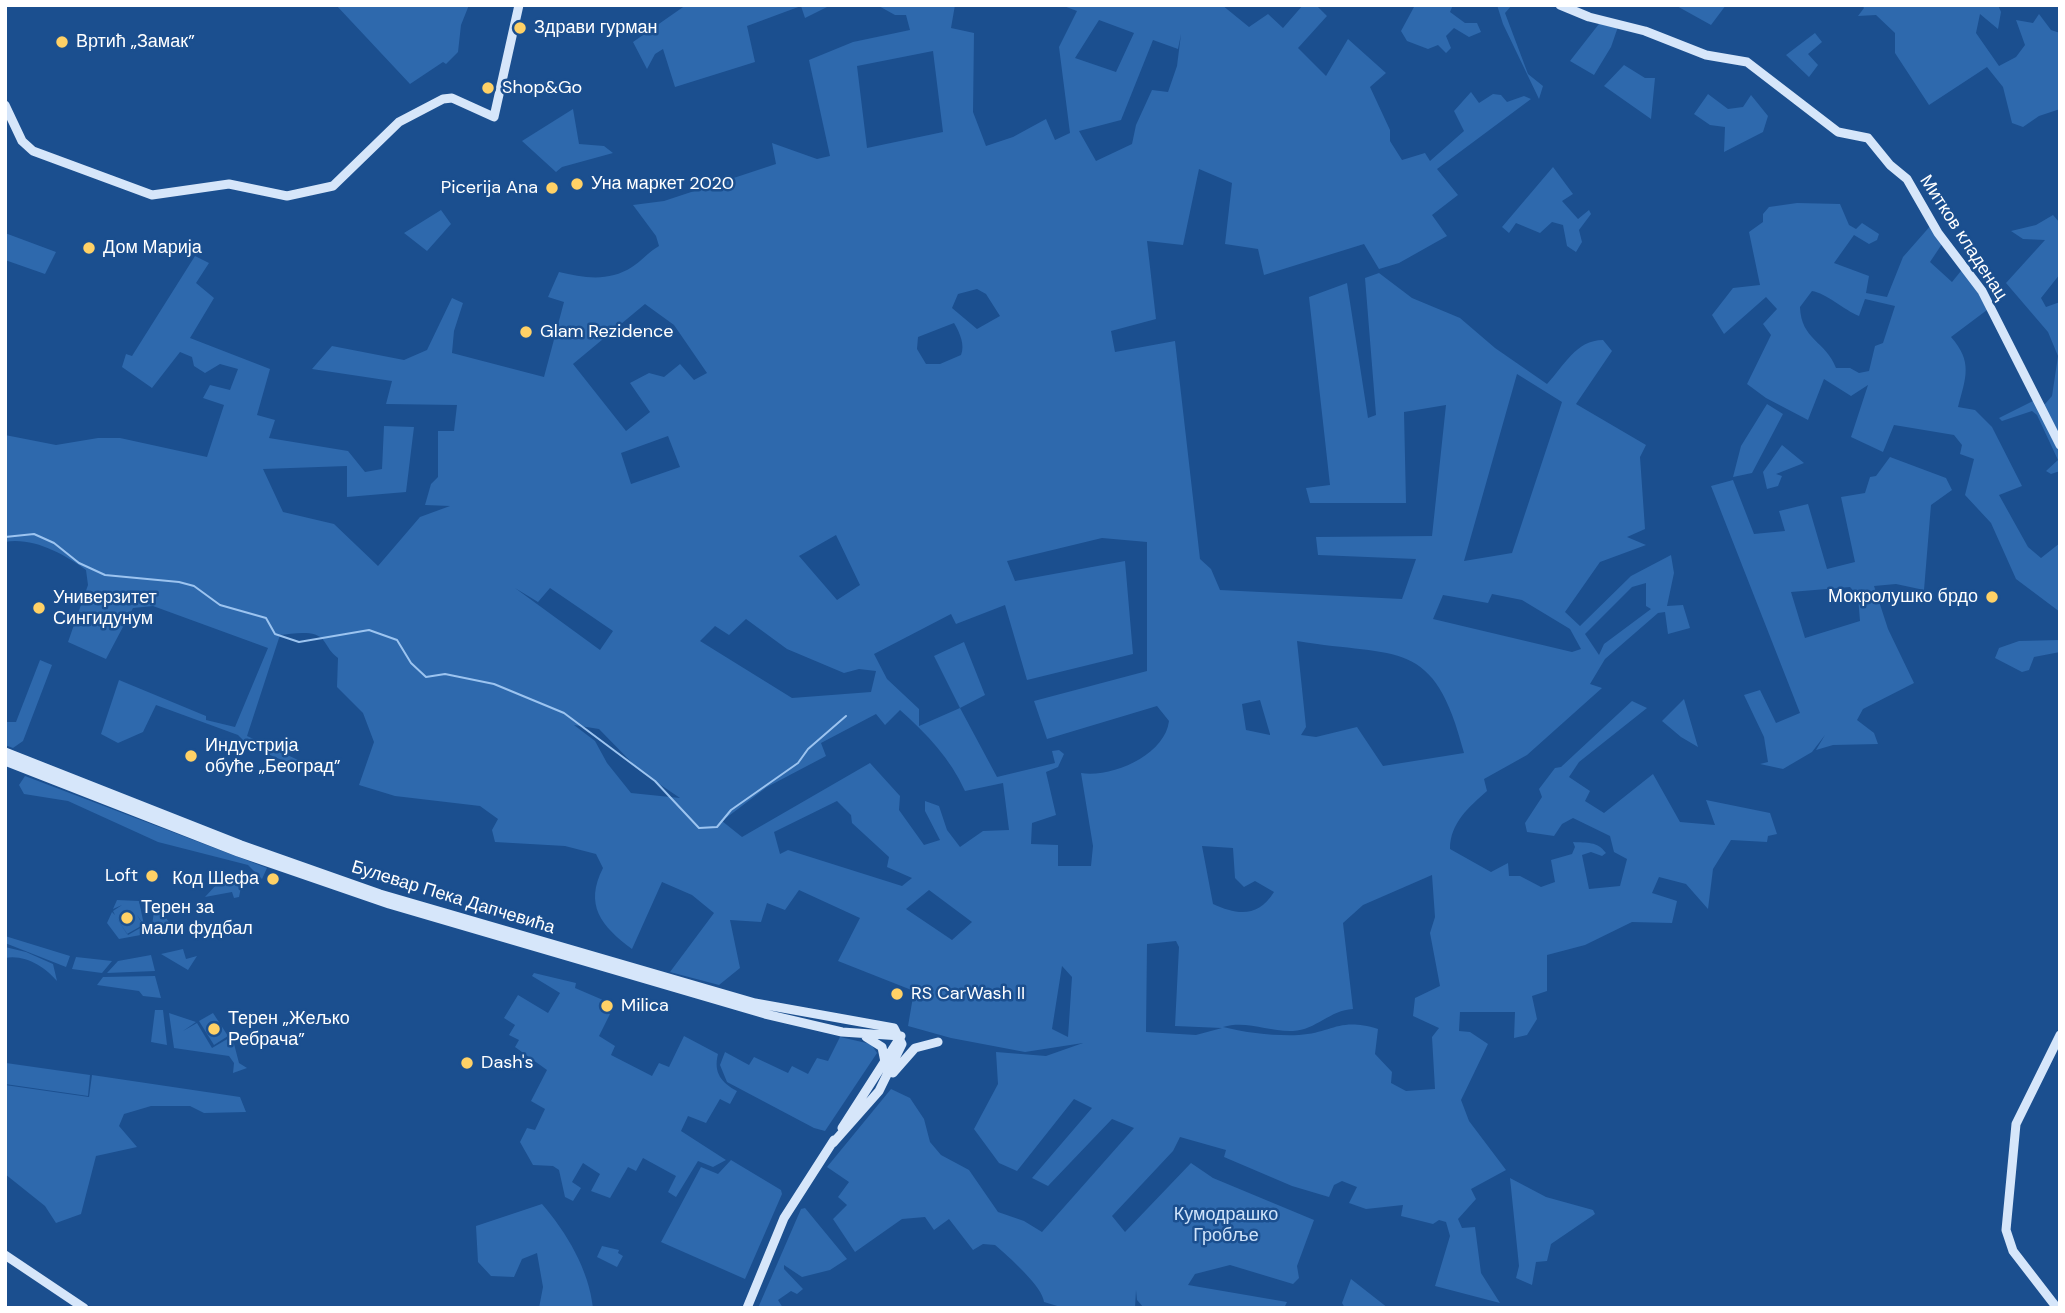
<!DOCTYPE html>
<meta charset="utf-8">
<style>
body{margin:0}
#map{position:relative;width:2065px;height:1313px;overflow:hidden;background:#1b4f8f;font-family:"DM Sans",sans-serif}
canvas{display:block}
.frame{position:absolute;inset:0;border:7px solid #fff;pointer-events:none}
</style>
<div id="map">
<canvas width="2065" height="1313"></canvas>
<div class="frame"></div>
</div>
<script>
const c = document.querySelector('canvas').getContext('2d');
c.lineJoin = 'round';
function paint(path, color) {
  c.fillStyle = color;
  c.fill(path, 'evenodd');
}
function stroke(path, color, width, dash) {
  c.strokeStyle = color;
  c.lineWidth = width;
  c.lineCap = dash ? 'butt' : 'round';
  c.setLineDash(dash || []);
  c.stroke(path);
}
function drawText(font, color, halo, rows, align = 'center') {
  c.font = font + ' "DM Sans",sans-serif';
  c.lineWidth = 5;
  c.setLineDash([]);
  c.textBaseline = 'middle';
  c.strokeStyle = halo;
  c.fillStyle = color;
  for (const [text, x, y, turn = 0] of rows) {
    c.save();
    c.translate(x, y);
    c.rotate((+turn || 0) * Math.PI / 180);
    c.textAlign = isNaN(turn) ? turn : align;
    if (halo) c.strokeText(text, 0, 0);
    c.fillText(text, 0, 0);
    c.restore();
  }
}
paint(new Path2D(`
 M336,5H469L461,25L458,52L446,64L443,62L410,84Z
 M686,5H831L805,18L801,6L747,26L755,62L675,87L663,49L655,54L647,69L633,42Z
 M877,5H955L951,28L974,33L973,112L986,146L1013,137L1046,119L1055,140L1070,133L1059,47L1077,11L1061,5H1222L1249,27L1268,14L1283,28L1303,5H1316L1327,16L1298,48L1326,76L1348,39L1386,73L1370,87L1390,130V141L1402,160L1425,153L1430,161L1464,131L1454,111L1471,92L1479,103L1493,94L1501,95L1507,102L1524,96L1531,99L1437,169L1458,195L1432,215L1447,236L1399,263L1379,269L1364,244L1264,275L1258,249L1225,244L1232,183L1199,169L1183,245L1147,241L1156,319L1111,331L1115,352L1175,341L1200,559L1211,569L1220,590L1402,599L1416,559L1318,555L1316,537L1432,536L1446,405L1404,412L1406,503H1310L1306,488L1330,485L1309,297L1347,283L1368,418L1376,415L1365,278L1379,273L1412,298L1460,318L1495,348L1547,384C1564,366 1576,340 1603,340L1612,351L1576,404L1646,445L1640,457L1645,529L1627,537L1646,545L1600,562L1565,612L1580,626L1631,576L1671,555L1674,573L1667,606L1683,605L1690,628L1668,634L1665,612L1658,613L1605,659L1590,684L1602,688L1527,755L1484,779L1487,791C1469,807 1450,823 1450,849L1491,872L1508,863L1509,876H1520L1541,887L1555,882L1551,860L1572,854L1575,847L1573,842C1587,843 1597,841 1606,853L1602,856L1591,852L1582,855L1589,889L1620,886L1627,859L1614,852L1610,836L1573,818L1562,824L1554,836L1527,832L1525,823L1542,797L1539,789L1555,768L1561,767L1632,701L1647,708L1579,762L1569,777L1590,791L1585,801L1604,813L1653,774L1680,822L1715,825L1706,800L1770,813L1777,834L1768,836L1767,842L1731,840L1713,869L1708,909L1686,884L1659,877L1652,893L1677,901L1672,923L1632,922L1585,945L1547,955V991L1532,996L1537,1019L1527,1035L1514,1038L1515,1012H1460L1459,1031L1470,1032L1488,1044L1461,1100L1469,1121L1506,1170L1471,1189L1476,1199L1458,1219L1462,1228L1475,1227L1481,1273L1500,1303L1435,1286L1450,1236L1446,1222L1439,1220L1433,1224L1401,1216L1403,1205L1366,1209L1349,1203L1357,1187L1342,1181L1334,1185L1329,1197L1292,1186L1224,1157L1226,1150L1180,1137L1173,1151L1112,1216L1125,1232L1191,1163L1213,1178L1314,1220L1297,1266L1299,1278L1293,1284L1230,1265L1195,1274L1188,1285L1287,1302L1284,1308H1144L1137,1300L1136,1290L1135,1308H1064L1044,1302C1043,1287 1008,1256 995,1245L983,1244L973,1250L949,1219L934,1230L925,1217L902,1219L855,1252L833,1219L847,1205L838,1197L849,1182L827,1167L891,1089L910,1098L924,1119L930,1142L941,1155L969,1170L998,1212L1024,1221L1042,1232L1134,1128L1112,1119L1048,1186L1032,1178L1092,1108L1074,1099L1017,1171L999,1163L974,1129L998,1084L996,1052L1046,1056L1083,1043L1025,1052L951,1038L908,1026L914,991L838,961L860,918L799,890L785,910L767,903L761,922L730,920L740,968L719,985L670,972L714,913L692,895L662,882L632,949C601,926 584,905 603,868L596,854L565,846L495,842L492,830L498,819L480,806L395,796L359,785L374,742L363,713L337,687L338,658C330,652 329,648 324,641C316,629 293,634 280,635L247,736L315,768L310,772L249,746L238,735L156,705L143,732L118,743L101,734L119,680L206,716V720L235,727L268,648L153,606L133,608L106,659L68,642L88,585L86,570C64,554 33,537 5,542V435L56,445L98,438H120L207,457L224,405L203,398L210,385L230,390L238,369L220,364L205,373L194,366L192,357L180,352L152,388L122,367L126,354L132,356L195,256L209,263L196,283L214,298L190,338L270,369L257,415L275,420L269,438L348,451L365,472L382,469L384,426L414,427L406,492L347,497V466L263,469L283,512L334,524L378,566L420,517L450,506L425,505L431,484L438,477V431H454L457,405L386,404L392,381L312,369L332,346L404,360L427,350L452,298L463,303L454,331L452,353L544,377L564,302L548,297L559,272C584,278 609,282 632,267C642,261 648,252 659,246L656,236L633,205L664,201L776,164L772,143L817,159L830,156L809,60L853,42L910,30L906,15H895ZM1099,20L1134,33L1116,72L1075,58ZM1181,34L1177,66L1168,92L1152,90L1136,125L1132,144L1096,161L1079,131L1121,120L1153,40L1178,49ZM933,51L943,132L867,148L857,66ZM977,289L986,294L1000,316L977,329L952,308L958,294ZM645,304L674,325L707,373L694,380L680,364L664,377L649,373L630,383L650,412L626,431L573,364ZM954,323C960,333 965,345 961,355L940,364H926L917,349L918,337ZM1517,374L1562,402L1512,553L1464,561ZM668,436L680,467L631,484L621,453ZM836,535L860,585L837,600L799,556ZM1102,538L1147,542V671L1034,701L1047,739L1157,706L1169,721C1165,755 1112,778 1081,773L1093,846L1091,866H1058V845L1031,844L1032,823L1056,815L1046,772L1058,767L1064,754L1059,750L1052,751L1055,763L997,777L960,708L985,695L964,642L934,656L960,708L919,726V709L887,679L874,654L951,614L956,624L1005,605L1027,680L1133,654L1125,561L1015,581L1007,561ZM1646,583V606L1651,609L1604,644L1599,655L1585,634L1632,587ZM515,588L538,602L550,588L613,631L600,650ZM1492,594L1522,600L1570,629L1581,649L1572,652L1433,619L1443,595L1488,603ZM746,619L787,649L844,673L859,669L876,671L871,692L792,698L700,641L715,626L729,635ZM1297,641C1399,658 1434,636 1464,753L1383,766L1357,727L1316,737L1301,735L1306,727ZM1260,700L1270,734V735L1246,730L1242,704ZM900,710C927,734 950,758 965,791L1003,783L1009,830L983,831L960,847L947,830L939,806L925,801V811L940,840L924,845L899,810L900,796L870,763L742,837L722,821L767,787L826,756L821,743L876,714L885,725ZM574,725L599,729L640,771L680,798L631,793L607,763L595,741ZM837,801L851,815L852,823L889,857L887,867L912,878L902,886L788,850L780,854L774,832ZM1202,846L1233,848L1235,878L1244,887L1255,881L1274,892C1258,918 1237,915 1213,904ZM1432,875L1435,917L1430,933L1440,986L1415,998L1413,1016L1439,1028L1432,1037L1435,1089L1406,1091L1391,1083L1392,1072L1375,1054L1378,1029C1338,1017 1333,1033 1299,1035C1274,1036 1247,1033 1223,1027C1247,1020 1269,1032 1293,1031C1316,1030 1330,1010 1353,1009L1343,923L1363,905ZM929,890L972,922L952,940L906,909ZM1176,941L1179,947L1175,1026L1222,1028L1196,1035L1146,1032L1147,944ZM1062,966L1072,977L1068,1037L1052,1029Z
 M1412,5H1453L1450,12L1465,23H1477L1481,32L1469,37L1454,28L1446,36L1451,48L1446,53L1438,45L1428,49L1407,41L1401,31L1414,7Z
 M1497,5H1512L1505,13L1528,74L1543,86L1539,99L1503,24Z
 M1675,5H1726L1711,25Z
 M1862,5H1998L2001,12L1998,29L1980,14L1976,33L1999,66L2016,57L2025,45L2016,20L2033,23L2039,14L2051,30L2060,33V109L2039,116L2023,127L2012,123L2003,87L1987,67L1929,105L1895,53V33L1876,15L1858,16L1864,8Z
 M1602,20L1619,24L1611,47L1594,75L1570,61Z
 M1815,33L1822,42L1808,54L1818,65L1809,77L1786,55Z
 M1624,65L1645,78H1655L1651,119L1604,86Z
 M1708,94L1728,109L1743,107L1751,95L1768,116L1763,132L1724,152L1725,127L1710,125L1694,114Z
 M573,109L579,144L604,146L613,153L562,167L556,172L522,141Z
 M1553,167L1573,194L1562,201L1578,219L1589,210L1591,214L1579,230L1582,242L1576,252L1567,246L1563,225L1552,222L1540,233L1516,223L1509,233L1502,227Z
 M1797,203L1840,204L1849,225L1856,229L1862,223L1879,234L1877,240L1869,244L1854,235L1834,263L1869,276L1866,293L1887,297L1903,257L1932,224L1944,241L1930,262L1952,282L1965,266L1991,307L1951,337C1973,362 1966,377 1958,407L1975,410L1992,427L2022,486L1999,495L2028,547L2041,558L2060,543V612L2016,579L1991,523L1965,495L1974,459L1960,454L1962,445L1954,435L1894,425L1883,452L1851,437L1868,385L1851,396L1824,379L1808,420L1766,398L1747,384L1771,335L1763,324L1777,309L1766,297L1724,334L1712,315L1733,288L1760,285L1749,232L1763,222V214L1769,207ZM1812,291C1826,293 1844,310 1859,316L1865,299L1895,306L1883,343L1875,346L1869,371L1859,373L1850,368H1836C1826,341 1801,340 1800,307Z
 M441,210L451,224L427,251L404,233Z
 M2053,215L2060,223V274L2041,298L2046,307L2060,302V471L2051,474L2046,471L2058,460L2037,415L2032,411L2002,421L1999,418L2033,401L2045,404L2052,396L2058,356L2048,332L2006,283L2045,240L2023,239L2011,231L2036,225Z
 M5,233L56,252L45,274L5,260Z
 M1767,404L1783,414L1752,473L1733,477L1741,446Z
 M1782,445L1804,463L1776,474L1782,476L1778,486L1767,489L1763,472Z
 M1890,457L1946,478L1952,490L1931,505L1924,590L1896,584L1874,586L1888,629L1914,683L1863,709L1857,720L1874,733L1878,744L1833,745L1816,750L1825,735L1812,752L1783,769L1760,764L1768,762L1764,737L1744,695L1760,690L1776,723L1800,713L1711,486L1733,480L1754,534L1785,531L1779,511L1808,504L1827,569L1855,562L1841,497L1865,493L1870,477L1876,476ZM1850,587L1858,596L1860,621L1805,638L1791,592Z
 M2060,640V652L2034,657L2029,670L2022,672L1995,658L1999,648L2019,641Z
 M40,660L52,665L23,741L13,748L5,745V722H16Z
 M1684,699L1698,747L1681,737L1662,721Z
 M25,776L267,868L262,879L248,865L158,842L68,801L24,794L19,785Z
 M227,873L242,882L239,897L234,898L232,892L205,897Z
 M117,900L139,901L144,925L137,915L143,925L127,934L116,917L128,935L142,927L146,934L119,939L107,923L112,912L115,915L113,911L122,905L113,909Z
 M155,904L173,927L151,933Z
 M5,936L70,956L66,967L5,943Z
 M5,947L26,952L53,964L57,981C45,967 25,954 5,958Z
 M183,949L186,959L197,956L188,970L161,954Z
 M151,955L155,971L107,973L118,961Z
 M76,957L112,961L102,973L72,969Z
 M534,973L576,983L575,988L603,1000L600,1008L610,1014L599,1036L615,1046L611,1055L652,1076L659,1063L669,1067L684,1036L718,1054C713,1073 722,1083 737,1091L730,1104L720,1099L706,1123L688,1116L681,1131L726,1160L713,1167L698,1161L676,1197L668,1192L676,1176L643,1158L636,1171L628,1167L610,1198L591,1191L600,1174L583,1163L572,1182L581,1188L573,1201L565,1197L559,1170L553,1166L533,1165L520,1142L527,1128L535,1130L545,1109L531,1101L547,1070L515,1047L519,1040L509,1035L515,1025L504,1018L518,995L548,1013L560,993L532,976Z
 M155,976L161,998L143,996L139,991L97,985L103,977Z
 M155,1010H163L167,1045L151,1042Z
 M169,1013L196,1022L183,1031L197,1023L212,1048L229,1038L233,1040L239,1063L247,1068L233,1073L234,1063L229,1056L174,1048Z
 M213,1013L228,1036L214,1045L199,1021Z
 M840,1037L871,1044L877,1053L825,1131L814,1128L727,1082L720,1065L725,1052L749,1065L754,1057L788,1073L792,1066L808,1074L817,1058L828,1061Z
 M6,1063L90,1075L88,1096L5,1084Z
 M92,1075L240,1097L246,1112L204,1113L190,1106H151L124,1114L119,1126L137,1147L96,1156L81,1214L56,1223L45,1206L5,1174V1085L89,1097Z
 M731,1160L781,1190L782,1194L745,1279L661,1242L701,1167L718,1174Z
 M1510,1178L1546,1197L1593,1210L1595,1214L1551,1244L1547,1261L1536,1262L1532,1285L1516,1278L1519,1266Z
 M542,1204C567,1233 589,1270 593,1308H539L543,1287L537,1253L522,1259L514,1277L491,1276L478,1262L476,1226Z
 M805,1208L847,1259L830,1270L802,1277L784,1265V1269L803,1289L797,1294L791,1291L778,1300L783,1308H758L801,1209Z
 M602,1246L619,1250L618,1253L623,1256L617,1267L597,1257Z
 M1351,1279L1388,1308H1345L1342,1303Z`), '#2e69ad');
stroke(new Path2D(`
 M5,537L34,534L54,543L79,563L105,575L179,582L194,586L220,605L266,618L275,634L299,642L369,630L397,640L411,663L426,677L445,674L494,684L564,713L655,781L699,828L717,827L731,810L798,763L808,749L846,716`), '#9cc4f0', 2);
stroke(new Path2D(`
 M1560,5L1589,17L1645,31L1706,55L1747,62L1838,132L1868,138L1890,165L1907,179L1938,233L1982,291L2060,445
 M5,105L22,141L33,151L152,195L229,184L287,196L333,186L399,122L443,99L452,98L494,117L519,5
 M5,752L241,845L380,894L755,1003L894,1028L902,1044L879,1091L833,1143
 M5,761L238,852L389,904L765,1014L842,1032L901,1036
 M866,1037L882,1047L885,1062
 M893,1073L915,1048L938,1042
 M842,1128L901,1036
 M5,1255L84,1308
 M747,1308L784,1218L834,1140
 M2057,1308L2013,1251L2006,1230L2016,1124L2060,1035`), '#d6e6fa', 9);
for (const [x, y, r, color] of [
 [520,28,7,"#ffd166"],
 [62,42,7,"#ffd166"],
 [488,88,7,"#ffd166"],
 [577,184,7,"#ffd166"],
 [552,188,7,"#ffd166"],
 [89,248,7,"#ffd166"],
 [526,332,7,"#ffd166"],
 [1992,597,7,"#ffd166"],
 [39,608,7,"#ffd166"],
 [191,756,7,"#ffd166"],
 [152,876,7,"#ffd166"],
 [273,879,7,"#ffd166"],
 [127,918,7,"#ffd166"],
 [897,994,7,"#ffd166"],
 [607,1006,7,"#ffd166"],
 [214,1029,7,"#ffd166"],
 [467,1063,7,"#ffd166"]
]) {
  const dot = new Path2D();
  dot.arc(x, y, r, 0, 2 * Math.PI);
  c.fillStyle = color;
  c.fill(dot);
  stroke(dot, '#1b4f8f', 2.5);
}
drawText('18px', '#fff', '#1b4f8f', [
 ["Здрави гурман",534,28],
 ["Вртић „Замак”",76,42],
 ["Shop&Go",502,88],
 ["Уна маркет 2020",591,184],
 ["Picerija Ana",538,188,"right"],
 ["Дом Марија",103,248],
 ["Glam Rezidence",540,332],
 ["Мокролушко брдо",1978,597,"right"],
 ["Универзитет",53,598],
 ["Сингидунум",53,619],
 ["Индустрија",205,746],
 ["обуће „Београд”",205,767],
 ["Loft",138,876,"right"],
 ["Код Шефа",259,879,"right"],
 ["Терен за",141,908],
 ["мали фудбал",141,929],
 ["RS CarWash II",911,994],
 ["Milica",621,1006],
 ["Терен „Жељко",228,1019],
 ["Ребрача”",228,1040],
 ["Dash's",481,1063]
], 'left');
drawText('18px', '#fff', '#1b4f8f', [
 ["Митков кладенац",1963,238,57],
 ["Булевар Пека Дапчевића",453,898,17]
]);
drawText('18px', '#cfe3fa', '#1b4f8f', [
 ["Кумодрашко",1226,1215],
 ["Гробље",1226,1236]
]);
</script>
